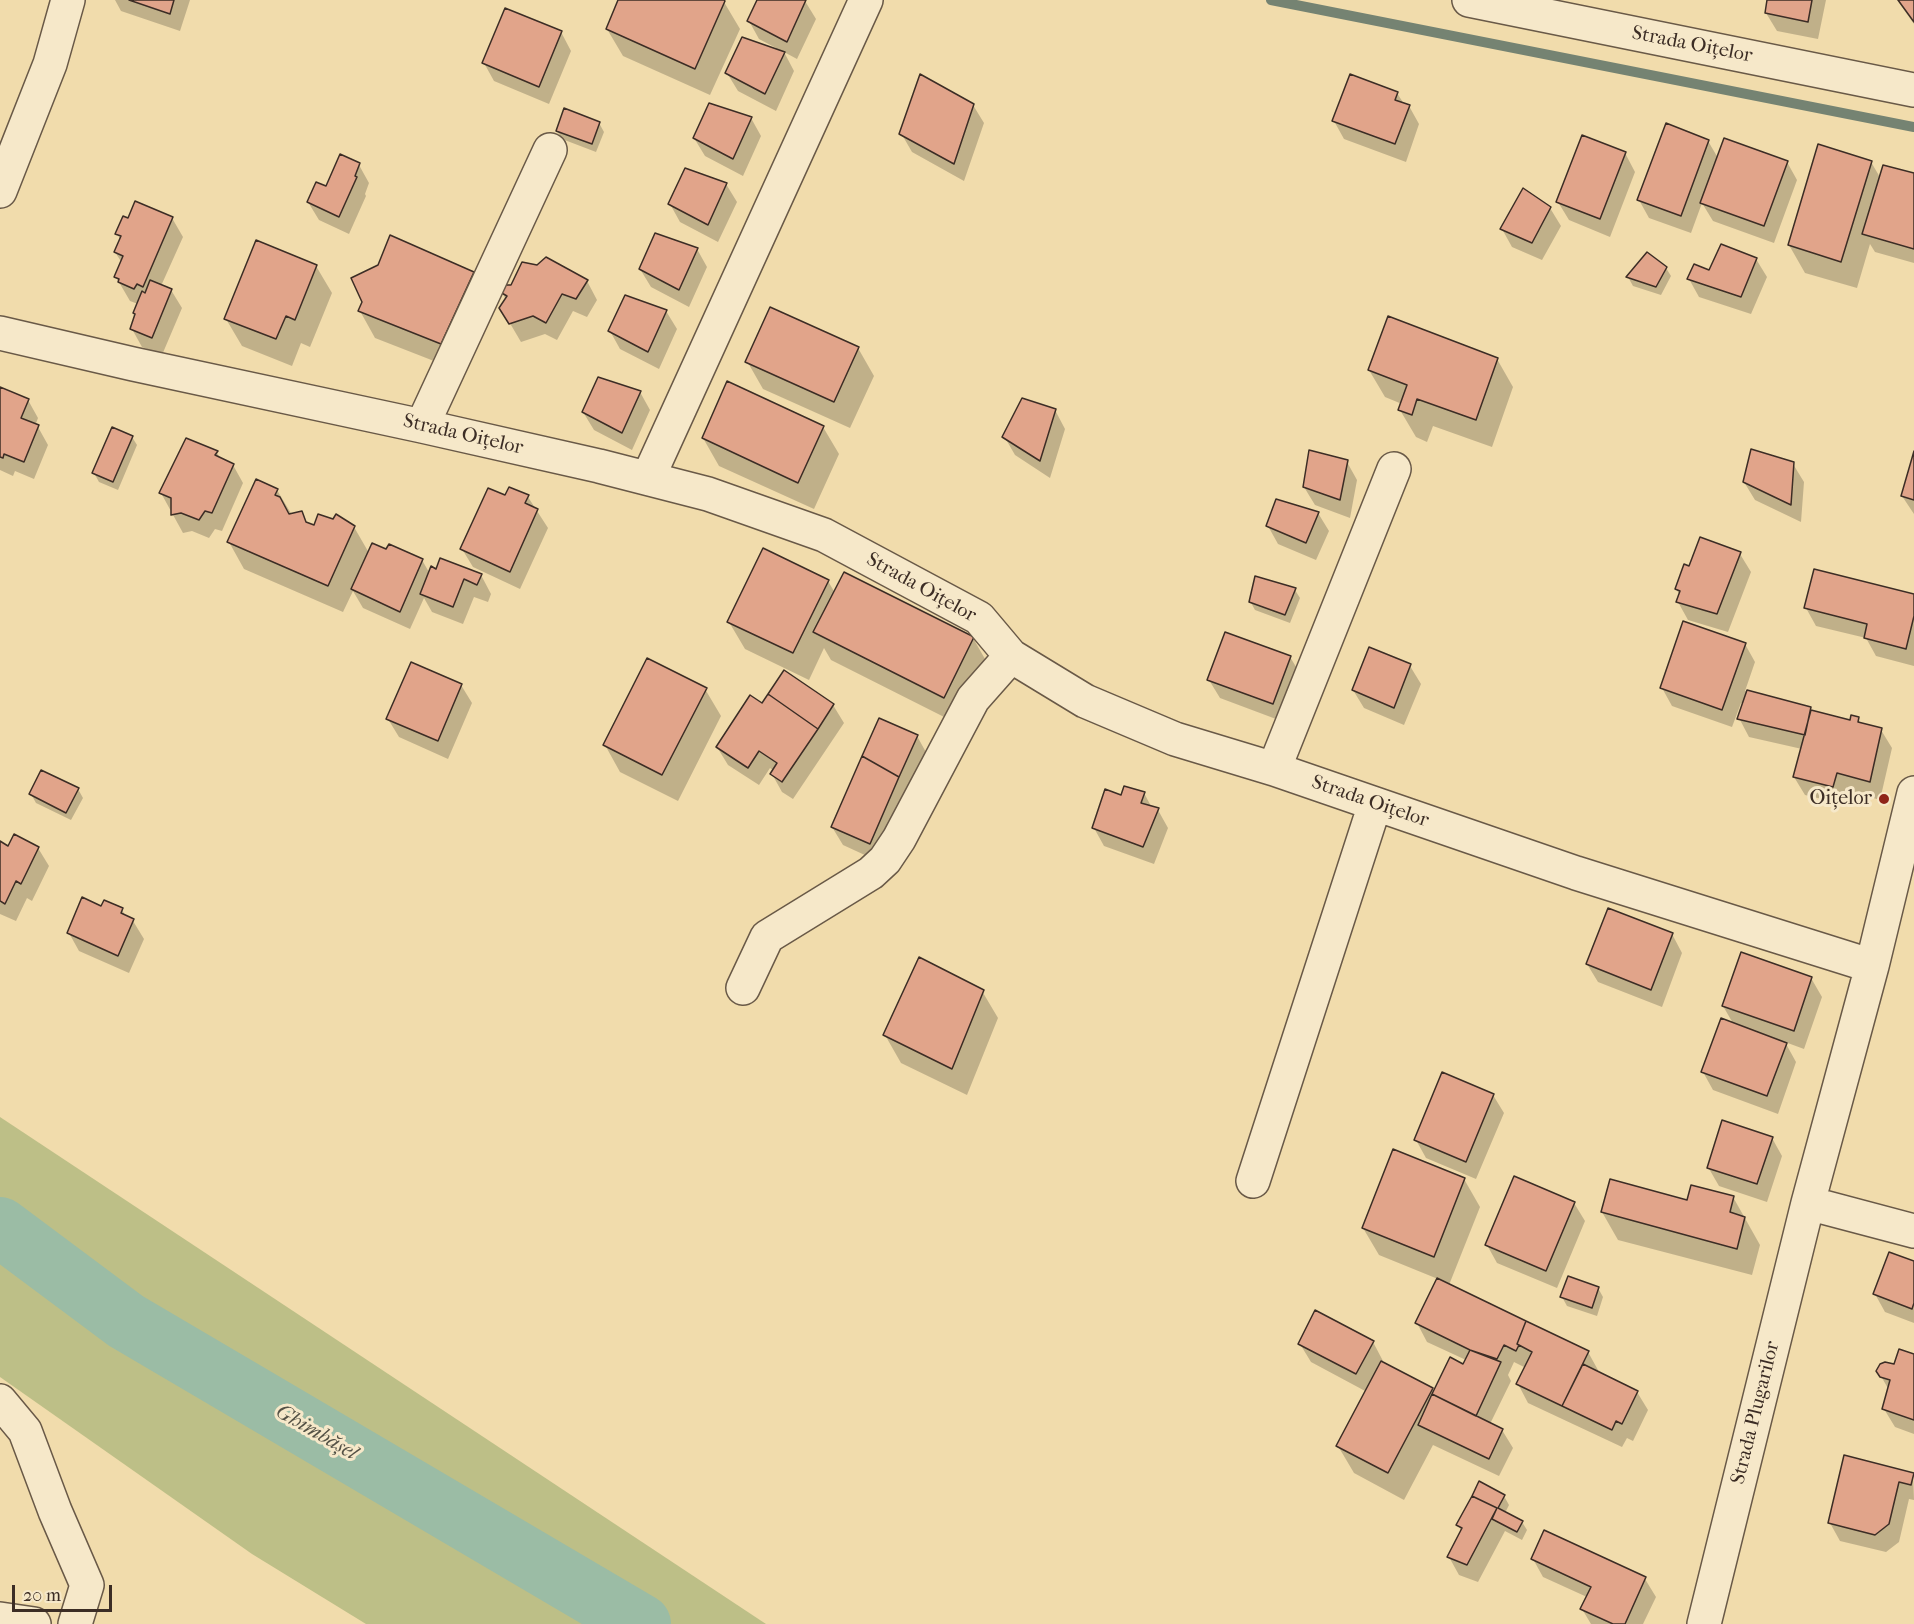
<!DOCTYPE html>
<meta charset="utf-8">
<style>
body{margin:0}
#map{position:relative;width:1914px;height:1624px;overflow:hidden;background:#f1dcac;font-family:"IM FELL French Canon",serif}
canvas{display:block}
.scale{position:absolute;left:12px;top:1585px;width:100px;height:27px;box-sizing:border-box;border:3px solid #3c2d25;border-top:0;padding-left:8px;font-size:18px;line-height:21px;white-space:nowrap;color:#3c2d25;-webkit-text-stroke:4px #f6e8c9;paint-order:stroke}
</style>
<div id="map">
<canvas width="1914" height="1624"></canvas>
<div class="scale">20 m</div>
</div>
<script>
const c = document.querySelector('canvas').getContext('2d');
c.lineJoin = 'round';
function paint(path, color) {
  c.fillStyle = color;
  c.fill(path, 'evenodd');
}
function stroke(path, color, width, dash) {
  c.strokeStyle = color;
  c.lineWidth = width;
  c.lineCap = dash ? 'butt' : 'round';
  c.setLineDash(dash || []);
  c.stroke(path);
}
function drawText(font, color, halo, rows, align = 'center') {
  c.font = font + ' "IM FELL French Canon",serif';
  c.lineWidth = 6;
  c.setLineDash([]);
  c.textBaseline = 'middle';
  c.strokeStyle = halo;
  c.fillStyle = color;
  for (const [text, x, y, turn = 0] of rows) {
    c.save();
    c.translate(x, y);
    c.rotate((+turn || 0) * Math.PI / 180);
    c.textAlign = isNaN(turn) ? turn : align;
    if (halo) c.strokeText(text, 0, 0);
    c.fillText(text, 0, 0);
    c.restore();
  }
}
paint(new Path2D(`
 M0,1117L766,1624H366L252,1554L0,1377Z`), '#bdbf87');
paint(new Path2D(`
 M115,0H190L180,31L121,11Z
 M620,0H720L724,2L740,29L710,95L623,56L607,29Z
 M759,0H802L805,1L816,19L797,59L784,52L794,71L776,111L738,91L727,73L775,50L776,48L759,39L749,21Z
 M1769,0H1826L1818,39L1777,31L1766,13Z
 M1897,0H1914V24Z
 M561,32L571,51L549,104L494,81L484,63Z
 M1397,93L1404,104L1409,106L1419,124L1406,162L1344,139L1334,121Z
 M973,105L984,123L964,181L912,152L901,133Z
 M751,118L761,136L743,176L705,156L694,138Z
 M599,123L604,132L596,152L562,139L557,131Z
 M1708,141L1718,158L1787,162L1797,180L1774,243L1713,221L1702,203L1691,233L1649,218L1639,200Z
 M1625,153L1635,172L1610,237L1569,220L1558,202Z
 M1871,162L1881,179L1914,175V263L1875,252L1870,244L1857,288L1805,273L1789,245Z
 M359,165L369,183L365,194L366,196L349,234L319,220L308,202Z
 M726,184L737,202L718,242L680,222L670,204Z
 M1550,208L1561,226L1542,260L1512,247L1502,229Z
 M172,218L183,237L161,286L171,290L182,308L162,355L142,347L132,329L136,316L134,313L138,304L130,301L116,277L122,263L115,252L121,240L117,234L129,220Z
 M697,249L707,267L689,307L651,287L640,269Z
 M1756,259L1767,277L1751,314L1699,297L1689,279Z
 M316,266L332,293L310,347L301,343L292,366L242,346L226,319Z
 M1666,268L1671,276L1661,295L1633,286L1628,277Z
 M473,273L489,301L457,370L375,338L360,311Z
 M587,281L597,300L587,317L573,311L557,340L545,334L521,342L501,308L506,300L502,292Z
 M666,311L677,329L659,369L620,349L610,331Z
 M858,348L874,376L850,428L763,389L747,361Z
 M1497,359L1513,387L1492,447L1433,426L1427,442L1416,437L1400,410L1402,404L1385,397L1369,370Z
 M0,388L28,400L38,418L35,426L38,427L48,445L34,479L15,471L13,476L0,470Z
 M640,392L650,410L632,450L594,430L583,412Z
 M1055,410L1065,429L1050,478L1015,455L1004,436Z
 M823,427L839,454L814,509L719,466L703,438Z
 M132,437L137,445L118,490L99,482L94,473Z
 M217,453L221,459L233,465L243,483L222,531L215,529L209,538L192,531L183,533L161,493Z
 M1914,456V514L1902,496Z
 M1347,462L1357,480L1350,518L1315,505L1304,487Z
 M1793,464L1804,482L1801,522L1755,500L1744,482Z
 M257,481L277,490L292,515L301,513L308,525L354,527L369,553L387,551L422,560L430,574L437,571L481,575L491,594L488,602L474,597L463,624L432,612L424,598L410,629L363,608L353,591L343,612L244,569L229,542Z
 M506,497H528L548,528L520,589L473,567L462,549Z
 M1318,513L1329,531L1316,560L1278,544L1268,526Z
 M1701,539L1740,554L1751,572L1728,632L1688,620L1678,602L1680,595L1676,589L1690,568Z
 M828,581L835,593L973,638L989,666L960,725L831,660L824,648L809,680L745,649L729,622Z
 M1295,590L1300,598L1290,623L1255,610L1250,601Z
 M1914,595V666L1876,656L1866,638L1816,626L1806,608Z
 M1745,644L1755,662L1745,691L1852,722L1858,719L1861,724L1881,730L1892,748L1880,800L1847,790L1843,804L1805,795L1794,777L1802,749L1749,737L1739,718L1744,703H1741L1732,727L1672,706L1662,688Z
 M1290,657L1301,675L1284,722L1220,698L1209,680Z
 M1410,666L1421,684L1404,725L1364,708L1353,690Z
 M461,685L472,703L448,759L399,737L388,719Z
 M705,689L721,716L678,801L620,772L605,745Z
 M763,705H833L844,723L793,799L782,792L772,774L774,771L770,768L759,785L728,765L717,747Z
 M917,736L927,754L880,862L843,845L832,827Z
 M78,789L83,798L71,820L36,803L31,794Z
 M1144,793L1152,808L1158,810L1168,828L1154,864L1104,846L1094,828L1122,797Z
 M0,843L9,848H38L49,866L32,901L27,898L16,921L0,914Z
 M102,908L122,910L127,918L133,921L144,939L129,973L79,951L69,933Z
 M1672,934L1682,953L1662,1007L1598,982L1587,964Z
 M1811,978L1822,997L1804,1049L1785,1042L1796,1062L1778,1114L1713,1090L1703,1072L1734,1025L1723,1006Z
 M982,991L998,1018L967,1095L901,1063L885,1035Z
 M1493,1095L1504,1113L1476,1179L1426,1158L1416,1140Z
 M1772,1138L1782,1156L1767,1202L1719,1186L1708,1167Z
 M1464,1179L1480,1207L1449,1285L1588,1352L1598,1370L1597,1372L1637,1392L1648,1410L1633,1441L1627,1438L1622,1447L1528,1403L1518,1384L1526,1368L1514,1362L1508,1375L1511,1381L1490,1424L1502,1430L1513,1448L1499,1476L1433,1445L1404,1500L1354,1473L1338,1446L1367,1392L1311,1362L1300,1344L1373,1342L1383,1361L1382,1363L1432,1389L1435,1393L1464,1366L1466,1360L1427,1342L1417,1323L1438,1279L1379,1255L1363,1228Z
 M1733,1197L1760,1245L1752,1275L1618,1240L1602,1212Z
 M1574,1203L1585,1221L1557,1288L1497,1263L1487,1245Z
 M1914,1263V1323L1885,1312L1875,1294Z
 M1598,1288L1603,1297L1597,1316L1567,1306L1562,1297Z
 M1914,1355V1434L1895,1427L1884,1409L1889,1390L1878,1371L1895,1366Z
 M1913,1474L1914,1500L1909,1499L1899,1542L1886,1552L1840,1541L1830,1523Z
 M1504,1496L1509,1505L1505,1513L1522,1522L1527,1530L1522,1540L1505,1531L1478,1582L1459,1575L1449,1557L1462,1532L1458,1525Z
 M1533,1559L1645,1579L1656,1597L1643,1624H1591L1582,1609L1587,1597L1543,1577Z`), '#0003');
stroke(new Path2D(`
 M1271,0L1914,127`), '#758372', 10);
stroke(new Path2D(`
 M0,1227L126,1321L641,1624`), '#9bbca5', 60);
const building = new Path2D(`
 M129,0H174L170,14Z
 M618,0H724L725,1L695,69L606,29Z
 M757,0H806L787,42L747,21Z
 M1767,0H1812L1808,22L1765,13Z
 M1898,0H1914V22Z
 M505,8L562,31L539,87L482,63Z
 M742,37L785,52L765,94L725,73Z
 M920,74L974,104L954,164L899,134Z
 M1350,74L1398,92L1395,100L1410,105L1395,144L1332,121Z
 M709,103L752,117L733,159L693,138Z
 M564,108L600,122L592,144L556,131Z
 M1666,123L1709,140L1681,216L1637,200Z
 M1582,135L1626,152L1600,219L1556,202Z
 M1724,138L1788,161L1764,226L1700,203Z
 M1818,144L1872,161L1841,262L1788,245Z
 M340,154L360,163L355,176L357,177L339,217L307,202L316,182L326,186Z
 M1883,165L1914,173V249L1862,234Z
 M685,168L727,183L708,225L668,204Z
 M1523,188L1551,207L1532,243L1500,229Z
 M135,201L173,217L143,287L137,284L134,289L118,282L119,279L114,277L123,256L114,252L121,236L115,234L123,216L128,218Z
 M655,233L698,248L679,290L639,269Z
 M390,235L474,272L441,344L358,311L362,302L351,278L378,265Z
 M256,240L317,265L295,320L286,316L276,339L224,319Z
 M1721,244L1757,258L1741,297L1687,279L1694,264L1709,270Z
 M1647,252L1667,267L1656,287L1626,277Z
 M546,257L588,280L576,299L562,294L546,323L533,316L509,324L499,308L507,296L500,292L502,285H511L522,262L537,265Z
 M150,280L172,289L152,338L130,329L135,314L133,313L142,291L145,293Z
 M625,295L667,310L648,352L608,331Z
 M770,307L859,347L834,402L745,362Z
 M1388,316L1498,358L1476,420L1417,399L1412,415L1398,410L1407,385L1368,370Z
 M598,377L641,391L622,433L582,412Z
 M727,381L824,426L798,483L702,438Z
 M0,387L29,399L21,418L39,425L24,462L4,454L3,458L0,457Z
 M1022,398L1056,409L1040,461L1002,437Z
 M112,427L133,436L113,482L92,473Z
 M186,438L218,451L215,455L234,464L212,513L205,511L199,520L181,513L171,515V498L159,493Z
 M1751,449L1794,462L1791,505L1743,482Z
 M1309,450L1348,460L1340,500L1303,487Z
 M1914,451V500L1901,496Z
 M256,479L278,489L275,495L280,497L289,514L302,511L306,522L314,525L318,514L333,519L336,514L355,526L328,586L227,542Z
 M509,487L529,495L525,503L538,509L510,572L460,549L488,488L505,495Z
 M1276,499L1319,512L1306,543L1266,526Z
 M1700,537L1741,552L1717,614L1676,602L1680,591L1675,589L1684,564L1689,566Z
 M372,543L386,549L389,544L423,559L400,612L351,589Z
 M763,548L829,580L793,653L727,622Z
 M440,558L482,574L477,585L464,579L453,607L420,594L431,566L436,569Z
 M1814,569L1914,594V616L1906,649L1864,638L1867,624L1804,608Z
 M844,572L974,637L944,698L813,632Z
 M1255,576L1296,588L1285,615L1249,602Z
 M1683,621L1746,643L1722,710L1660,688Z
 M1225,632L1291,656L1273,704L1207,680Z
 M1369,647L1411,664L1394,708L1352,690Z
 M647,658L707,688L662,775L603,745Z
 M411,662L462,684L438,741L386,719Z
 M784,670L834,704L818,729L768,694Z
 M1747,690L1811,707L1805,735L1737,719Z
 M768,694L818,729L782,782L770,774L777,763L759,751L748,768L716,747L750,695L762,703Z
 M1811,710L1850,720L1851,715L1859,717L1858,722L1882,728L1870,782L1837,773L1833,787L1793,777Z
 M879,718L918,735L899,777L862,756Z
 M862,756L899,777L870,844L831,827Z
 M41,770L79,788L66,813L29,794Z
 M1124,786L1145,792L1141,803L1159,808L1143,847L1092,828L1105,789L1121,795Z
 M14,834L39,847L21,884L16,881L5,904L0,901V841L8,846Z
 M82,897L101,906L104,900L123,908L121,913L134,919L118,956L67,933Z
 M1608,908L1673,933L1651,990L1586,964Z
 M1741,952L1812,977L1794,1031L1722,1006Z
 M919,957L984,990L952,1069L883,1035Z
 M1721,1018L1787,1043L1767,1096L1701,1072Z
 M1442,1072L1494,1094L1466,1162L1414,1140Z
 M1722,1120L1773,1137L1757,1184L1707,1168Z
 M1393,1149L1465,1178L1434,1257L1362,1228Z
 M1514,1176L1575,1202L1546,1271L1485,1245Z
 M1610,1179L1687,1200L1691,1185L1734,1196L1730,1212L1745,1217L1737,1249L1601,1212Z
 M1889,1252L1914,1261V1303L1912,1309L1873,1294Z
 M1568,1276L1599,1287L1592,1308L1560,1297Z
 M1437,1278L1526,1321L1517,1344L1519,1345L1516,1351L1504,1345L1497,1359L1470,1350L1415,1323Z
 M1315,1310L1374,1341L1356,1374L1298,1344Z
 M1526,1321L1589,1351L1562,1406L1516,1384L1532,1352L1517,1344Z
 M1899,1349L1914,1354V1420L1882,1409L1890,1380L1880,1377L1876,1371L1880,1364L1885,1362L1894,1364Z
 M1470,1350L1501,1362L1476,1416L1432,1394L1450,1357L1463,1364Z
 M1381,1361L1433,1388L1388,1473L1336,1446Z
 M1583,1364L1638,1391L1622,1424L1616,1421L1612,1430L1562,1406Z
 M1432,1394L1503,1429L1489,1459L1418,1425Z
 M1844,1455L1914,1473L1911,1485L1899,1482L1889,1524L1875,1535L1828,1523Z
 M1479,1481L1505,1495L1498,1508L1523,1521L1517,1532L1492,1519L1497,1508L1472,1496Z
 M1472,1496L1497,1508L1467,1565L1447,1557L1462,1528L1456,1525Z
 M1544,1530L1646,1577L1625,1624H1613L1580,1609L1591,1587L1531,1559Z`);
paint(building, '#e1a48a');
stroke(building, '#3c2d25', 1.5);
const minor = new Path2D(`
 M1469,0L1914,90
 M0,191L50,64L68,0
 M0,333L133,364L422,426L599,466L708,494L824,535L979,618L1011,656L1085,701L1175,739L1274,769L1576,873L1872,966
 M422,426L550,150
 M648,478L866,0
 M1274,769L1394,469
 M743,988L767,937L871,873L885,860L899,839L973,699L1011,656
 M1253,1181L1375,804
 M1808,1203L1914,1231
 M0,1401L25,1431L55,1511L87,1585L75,1624
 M0,1619L34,1624
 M1704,1624L1808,1203L1872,966L1914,793`);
stroke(minor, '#695947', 36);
stroke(minor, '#f6e8c9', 33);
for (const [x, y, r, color] of [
 [1884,799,6,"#8f2418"]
]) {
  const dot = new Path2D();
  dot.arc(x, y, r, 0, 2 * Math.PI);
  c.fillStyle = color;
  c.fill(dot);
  stroke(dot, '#f6e8c9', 2);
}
drawText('20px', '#3c2d25', '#f6e8c9', [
 ["Strada Oițelor",1692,45,11],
 ["Strada Oițelor",463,435,13],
 ["Strada Oițelor",921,588,29],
 ["Strada Oițelor",1370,802,19],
 ["Strada Plugarilor",1756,1413,-76]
]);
drawText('20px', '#3c2d25', '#f6e8c9', [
 ["Oițelor",1872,799]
], 'right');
drawText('italic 21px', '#545145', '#f6e8c9', [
 ["Ghimbășel",316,1433,30]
]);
</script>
